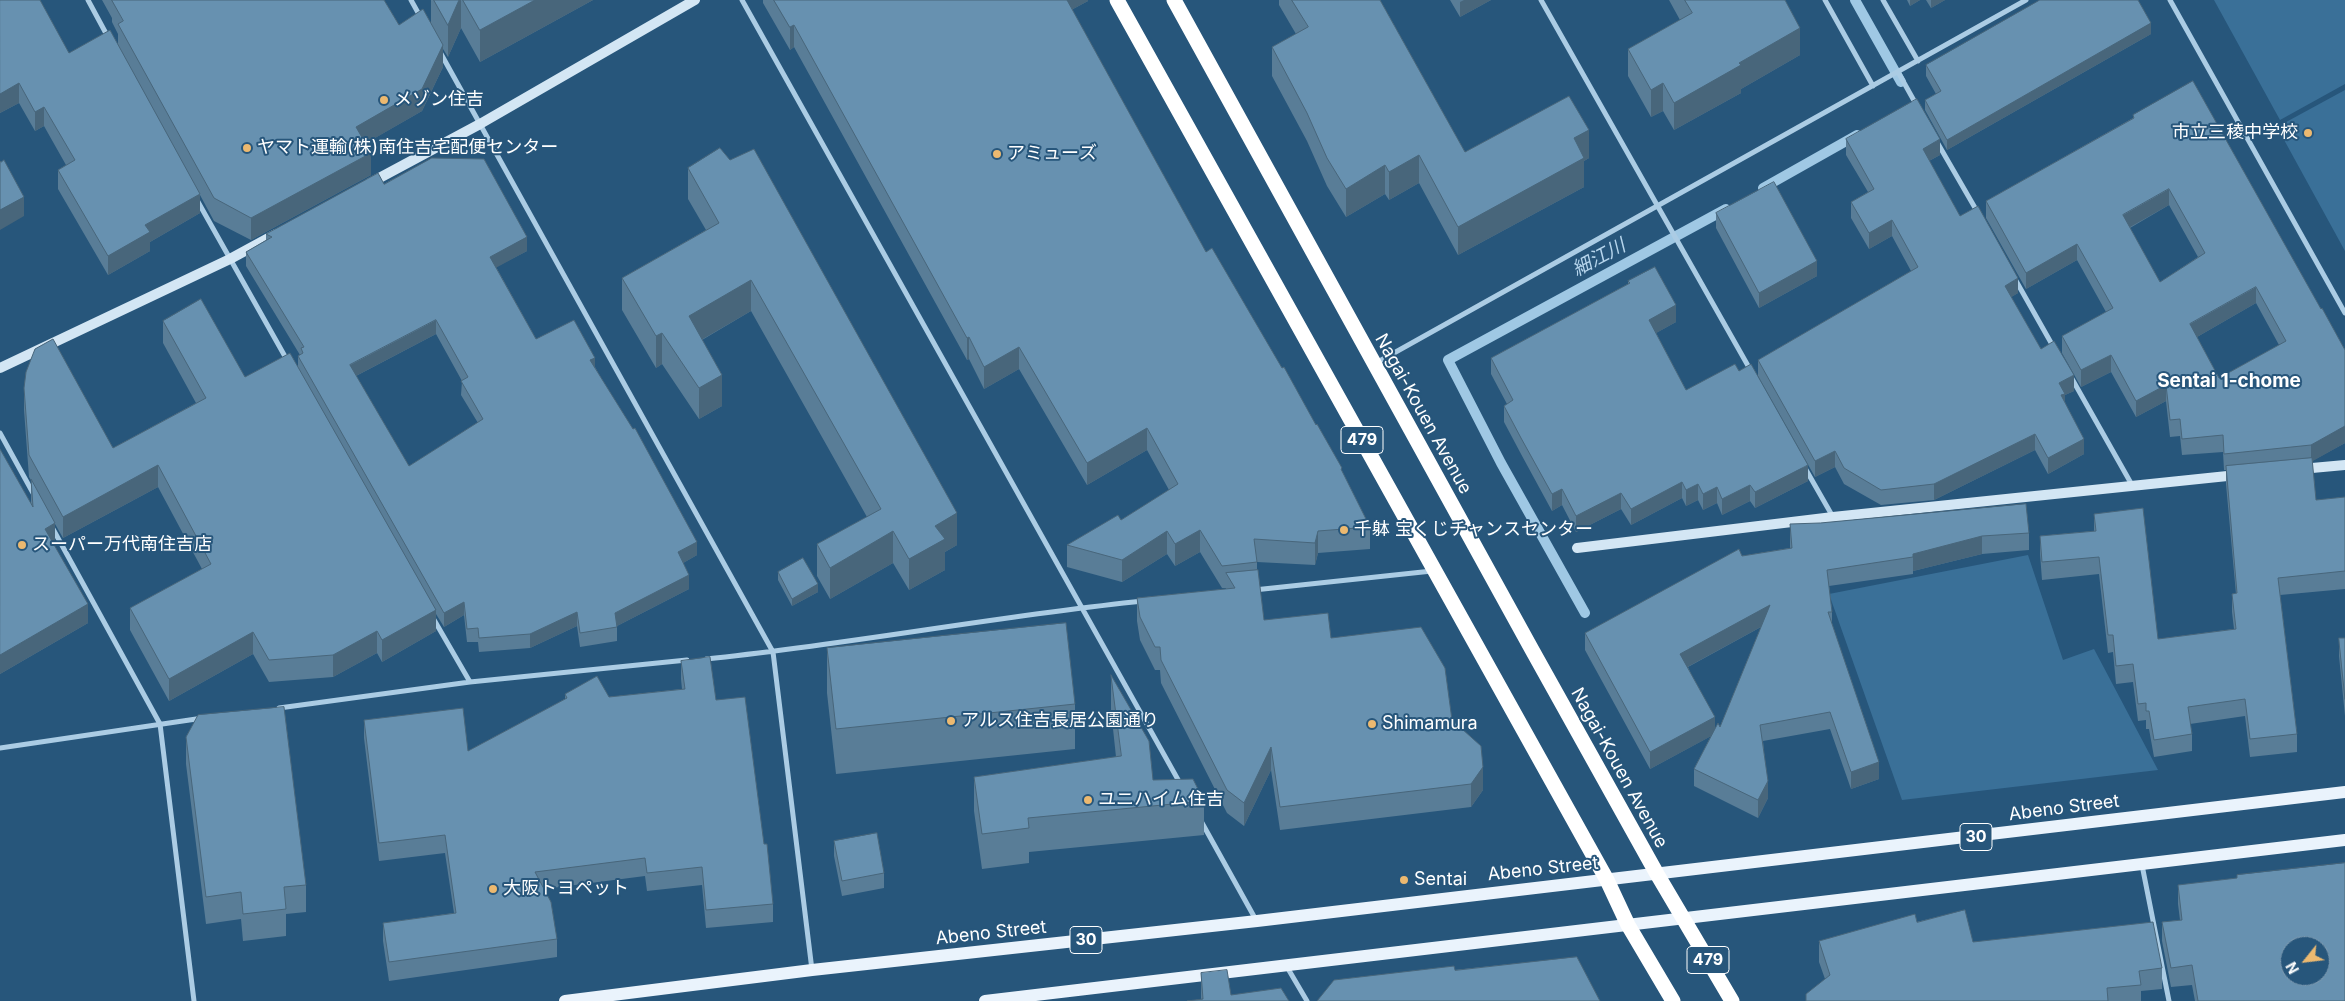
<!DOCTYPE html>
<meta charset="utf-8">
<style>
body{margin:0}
#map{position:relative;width:2345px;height:1001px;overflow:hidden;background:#27567b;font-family:Inter,sans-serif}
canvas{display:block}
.north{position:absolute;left:2280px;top:936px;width:50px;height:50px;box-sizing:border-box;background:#27567b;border:1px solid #7d9ab0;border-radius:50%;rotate:241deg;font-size:14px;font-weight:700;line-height:20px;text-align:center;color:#fff}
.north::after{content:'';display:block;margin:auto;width:18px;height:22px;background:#ecb970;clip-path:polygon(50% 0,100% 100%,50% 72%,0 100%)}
</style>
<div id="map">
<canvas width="2345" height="1001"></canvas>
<div class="north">N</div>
</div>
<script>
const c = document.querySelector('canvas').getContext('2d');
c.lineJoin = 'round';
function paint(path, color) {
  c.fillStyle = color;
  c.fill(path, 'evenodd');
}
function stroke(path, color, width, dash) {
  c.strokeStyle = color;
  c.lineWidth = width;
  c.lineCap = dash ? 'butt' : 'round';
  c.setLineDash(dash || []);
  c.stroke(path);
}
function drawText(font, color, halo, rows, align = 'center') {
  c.font = font + ' Inter,"Noto Sans JP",sans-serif';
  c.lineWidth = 4;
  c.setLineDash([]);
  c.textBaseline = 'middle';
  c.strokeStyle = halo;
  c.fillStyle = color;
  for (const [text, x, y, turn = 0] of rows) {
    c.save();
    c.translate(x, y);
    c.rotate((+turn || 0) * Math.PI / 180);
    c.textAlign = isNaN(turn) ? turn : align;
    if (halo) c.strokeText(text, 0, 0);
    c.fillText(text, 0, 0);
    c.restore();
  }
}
paint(new Path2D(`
 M2214,0H2345V84L2280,120Z
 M2345,90V251L2277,127Z
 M2028,555L2063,660L2094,649L2158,770L1902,800L1829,594Z`), '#3a7098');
stroke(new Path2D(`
 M1855,0L1901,82
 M1763,188L1857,135
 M1585,613L1501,463L1448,360L1726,209`), '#9fc8e4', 10);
stroke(new Path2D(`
 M88,0L109,39
 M411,0L421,18
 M742,0L1181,785
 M1541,0L1751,371
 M1825,0L1873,86
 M1883,0L1918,61
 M2170,0L2345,313
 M440,52L773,652L812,970
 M1898,72L1917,106
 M1937,142L1978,213
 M197,200L287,360
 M2015,279L2054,348
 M1376,363L2026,0
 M2071,377L2132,485
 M0,433L33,493
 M1805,468L1833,517
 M53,529L160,724L194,1001
 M1254,590L1432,571
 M433,618L470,682
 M706,659C852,644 997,616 1143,601
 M279,708L470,682L687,660
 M0,748L203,718
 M1201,821L1256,920
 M2142,865L2169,1001
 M1287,967L1307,1001`), '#abcce4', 5);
stroke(new Path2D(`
 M370,183L480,124L695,0
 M0,368L230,259L276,234
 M2301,469L2345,465
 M1577,548L1833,517L2237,475`), '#d3e6f4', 10);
stroke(new Path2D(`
 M565,1001L812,970L1257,921L2345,792
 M985,1001L2345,840`), '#eaf3fc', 12);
stroke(new Path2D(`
 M1117,0L1607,880L1628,925L1673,1001
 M1174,0L1531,648L1657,874L1732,1001`), '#fff', 15);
paint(new Path2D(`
 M0,0L69,53L118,45V34L112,22V18L102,0H384L399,25L431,22V0H593L480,62L461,28L448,57L443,49V67L422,111L366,143L371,175L251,240L214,221L200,195V213L150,242V251L108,275L58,189V170L66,165L44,126L35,131L19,103L0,113Z
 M763,0H1088V1L1073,9V12L1206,252L1282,368L1342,472L1370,527V549L1318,553L1315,565L1257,562V570L1264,620L1331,638L1452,720L1483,790L1471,807L1280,830L1271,770L1244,826L1227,813L1161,683L1160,670H1155L1140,640L1137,621V598L1226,589V588H1222L1200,552L1175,566L1167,554L1122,582L1067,567V545L1121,520L1169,490L1147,450L1087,485L1019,369L984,389L969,359L967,360L794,47L790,50L763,3Z
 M1279,0H1380L1465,152L1589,158L1584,161V187L1458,255L1419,183L1389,200L1385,194L1346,217L1327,186L1307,141L1272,76V47L1296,34L1279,5Z
 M1450,0H1491L1460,17Z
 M1669,0H1785L1800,55L1741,89V93L1674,130L1663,111L1651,117L1628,76V49L1680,20Z
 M1907,0H1920L1910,6Z
 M1926,0H1945L1931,8Z
 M2151,34L1947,150L1925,110V100L1936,94L1926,76V65Z
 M2133,115L2321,309L2345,350V443L2312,461L2316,500L2345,497V589L2280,595L2297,734V752L2250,757L2245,716L2190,724L2192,734V751L2154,757L2149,729H2146V720L2138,721L2133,682L2116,684L2113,652L2108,653L2099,574L2042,580L2040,554V536L2094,531V514L2158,639L2234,629L2232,612V594H2236L2226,484V470H2224L2223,452L2182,455L2180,436L2170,437L2166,401L2136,417L2111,372L2081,387L2062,353V336L2106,312L2077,260L2026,289L1986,218V201L2133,118ZM2169,205L2198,257L2160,282L2130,228ZM2256,303L2279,345L2219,378L2197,337Z
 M1846,139L1940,155L1929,161L1960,216L2018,293L2011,297L2041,349L2074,391L2065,395V402L2084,454L2048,474L2035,450L1934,500L1881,505L1844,484L1835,467L1815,477L1758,376V360L1911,271L1892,236L1869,249L1851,218V202L1868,192L1846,155Z
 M688,168L957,545L945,552V570L909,590L893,563L830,599L817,576V544L867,517L751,311L702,340L722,406L699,419L662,364L656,368L622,310V278L706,230L688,199Z
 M384,184L527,251L496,267L536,339L595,367L697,555L683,563L689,589L617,626V641L580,647L577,626L530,648L479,652L478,642H467L464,615L444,627L436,614V631L382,662L377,653L333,677L269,682L253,654L169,701L130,630V608L202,569L158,487L63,538L55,524V542L53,543L88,623L0,674V449L31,504V480L29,477L24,410V388L113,448L196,403L163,343V321L245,377L298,366V356L300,355L246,266V252L266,240V234ZM436,334L462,381L461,395L478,423L409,466L356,376Z
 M1716,213L1817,276L1759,308L1716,228Z
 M1628,281L1676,322L1656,333L1686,390L1808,481L1755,508L1750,501L1722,515L1717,503L1703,510L1698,500L1686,506L1682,498L1631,525L1621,509L1576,532L1562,505L1552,511L1521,454L1504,422V406L1507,404L1491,374V358L1628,284Z
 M1790,524L2029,533V550L1982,554L1913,571V574L1829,586L1832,612V626L1879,779L1851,789L1830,729L1763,741L1768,798L1758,818L1694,786V769L1711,736L1650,769L1585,650V633L1742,556L1790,548ZM1761,627L1720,727L1715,729L1688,667Z
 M778,572L818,592L792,606L778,580Z
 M2339,638H2345V716L2339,656Z
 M827,648L1075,704V749L836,774L827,693Z
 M681,661L716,700L764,844L773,904V922L706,928L702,885L647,891L645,876L544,889L557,939V957L389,981L383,941V923L454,913L445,853L379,861L364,738V720L468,751L565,699V694L609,697L682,689L681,679Z
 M1111,675L1153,780L1204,801V835L1029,852V863L982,869L974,811V777L1116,757L1111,710Z
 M186,737L306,885V912L286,914V936L243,941L241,919L206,924L186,764Z
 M834,841L884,873V888L842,896L834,856Z
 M2178,885L2345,1001H2195L2192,985L2171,987L2162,941V922L2180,920L2178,904Z
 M1917,922L1973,942L2162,968V989L2141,991V1001H1806L1825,979L1819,962V941Z
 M1201,973L1231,995L1201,999Z`), '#597d97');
paint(new Path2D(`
 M459,0H461V28L448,57V25Z
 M535,0H593L480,62V30Z
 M1067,0H1088V1L1073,9V19Z
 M1464,0H1491L1460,17V2Z
 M1910,0H1920L1910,6Z
 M1931,0H1945L1931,8Z
 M2151,23V34L1947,150V140Z
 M794,25V47L790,50V27Z
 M1800,28V55L1741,89V93L1674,130V103L1739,63Z
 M443,45V67L422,111L356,149V127Z
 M19,83V103L0,113V94Z
 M1663,83V111L1651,117V90Z
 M44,107V126L35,131V112Z
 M1589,130V158L1584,161V187L1458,255V227L1574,138Z
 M1940,139V155L1923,164V149Z
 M371,153V175L251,240V218Z
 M1419,155V183L1389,200V172Z
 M1385,165V194L1346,217V189Z
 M2169,189V205L2123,231V215Z
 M200,194V213L150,242V251L108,275V256L145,225Z
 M24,197V216L0,230V210Z
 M1892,220V236L1869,249V233Z
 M527,237V251L490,271V257Z
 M2077,244V260L2026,289V273Z
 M1817,261V276L1759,308V293Z
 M2018,278V293L2005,301V286Z
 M751,280V311L689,347V316Z
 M2256,287V303L2190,341V324Z
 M1676,305V322L1649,337V320Z
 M436,320V334L350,379V365Z
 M662,333V364L656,368V336Z
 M969,337V359L967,360V338Z
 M1019,347V369L984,389V367Z
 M2111,355V372L2081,387V370Z
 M595,358V372L590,360Z
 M722,375V406L699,419V388Z
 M2074,375V391L2065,395V409L2061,397L2059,383Z
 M2166,385V401L2136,417V401Z
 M2345,426V443L2311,462V445Z
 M1147,428V450L1087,485V463Z
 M2035,434V450L1934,500V484Z
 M2084,439V454L2048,474V458Z
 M1835,451V467L1815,477V461Z
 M158,465V487L63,538V517Z
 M1808,465V481L1755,508V492Z
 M1682,482V498L1631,525V509Z
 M1698,484V500L1686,506V490Z
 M1750,485V501L1722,515V499Z
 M1717,487V503L1703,510V494Z
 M1562,489V505L1552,511V494Z
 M1621,493V509L1576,532V516Z
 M957,513V545L945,552V570L909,590V559L935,526Z
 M55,523V542L45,548V529Z
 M1200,530V552L1175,566V544Z
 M893,531V563L830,599V568Z
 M1167,531V554L1122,582V560Z
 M1318,531V553L1315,565V543Z
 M1982,536V554L1913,571V554Z
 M697,542V555L678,566V552Z
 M689,575V589L615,627V613Z
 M818,584V592L792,606V599Z
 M464,602V615L444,627V613Z
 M88,604V623L0,674V655Z
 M1770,605V622L1680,671V654Z
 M436,610V631L382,662V640Z
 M577,612V626L530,648V634Z
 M377,631V653L333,677V655Z
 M253,632V654L169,701V679Z
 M1715,717V734L1650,769V752Z
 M1271,747V770L1244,826V803Z
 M1879,762V779L1851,789V772Z
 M1483,767V790L1471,807V784Z
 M1768,781V798L1758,818V800Z`), '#48667b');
const building = new Path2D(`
 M0,0H40L69,53L110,30L200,194L145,225L150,232L108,256L58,170L75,160L44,107L35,112L19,83L0,94Z
 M112,0H384L399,25L423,9L443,45L422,89L356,127L371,153L251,218L214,198L118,24L123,21Z
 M434,0H459L448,25Z
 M463,0H535L480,30Z
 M774,0H1068H1067L1206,252L1212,248L1282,368L1284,367L1316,425L1317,424L1342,468L1341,469L1370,527L1318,531L1315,543L1254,539L1257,562L1222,566L1200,530L1175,544L1167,531L1122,560L1067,545L1118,515L1121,520L1178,484L1147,428L1087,463L1019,347L984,367L969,337L967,338L794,25L790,27Z
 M1292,0H1380L1465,152L1569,96L1589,130L1574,138L1584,158L1458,227L1419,155L1389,172L1385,165L1346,189L1327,158L1307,113L1272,47L1308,27Z
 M1685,0H1785L1800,28L1739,63L1741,65L1674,103L1663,83L1651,90L1628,49L1692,13Z
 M2040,0H2138L2151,23L1947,140L1925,100L1941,91L1926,65Z
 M2193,81L2321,309L2322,308L2345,350V426L2311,445L2224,454L2223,435L2182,439L2180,419L2170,420L2166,385L2136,401L2111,355L2081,370L2062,336L2113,308L2077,244L2026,273L1986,201L2134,118L2133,115ZM2169,189L2205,253L2160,282L2123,215ZM2256,287L2286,341L2219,378L2190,324Z
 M1917,99L1940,139L1923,149L1960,216L1978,206L2018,278L2005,286L2041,349L2054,341L2074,375L2059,383L2065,394L2061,395L2084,439L2048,458L2035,434L1934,484L1881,490L1844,468L1835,451L1815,461L1758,360L1918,267L1892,220L1869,233L1851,202L1874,189L1846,139Z
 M720,148L730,160L754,149L957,513L935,526L945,539L909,559L893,531L830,568L817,544L881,509L751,280L689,316L722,375L699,388L662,333L656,336L622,278L719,223L688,168Z
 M432,158L484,159L527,237L490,257L536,339L574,320L595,358L590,360L633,429L635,428L697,542L678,552L689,575L615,613L617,627L580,633L577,612L530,634L479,638L478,628L467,629L464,602L444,613L298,356L303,353L301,348L304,347L246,252L272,237L266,234L378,173L384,184ZM436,320L468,377L461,381L483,419L409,466L350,365Z
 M4,160L24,197L0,210V161L1,162Z
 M1774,182L1817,261L1759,293L1716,213Z
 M1655,267L1676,305L1649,320L1686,390L1735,364L1739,371L1751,364L1808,465L1755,492L1750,485L1722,499L1717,487L1703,494L1698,484L1686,490L1682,482L1631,509L1621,493L1576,516L1562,489L1552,494L1521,438L1504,406L1513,400L1491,358L1630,283L1628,281Z
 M201,299L245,377L290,353L436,610L382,640L377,631L333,655L269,660L253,632L169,679L130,608L211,564L158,465L63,517L29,455L24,388L26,372L35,349L53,339L113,448L206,398L163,321Z
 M0,449L33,507L31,479L55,523L45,529L88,604L0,655Z
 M2312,458L2316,500L2345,497V571L2278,578L2297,734L2250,739L2245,699L2188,707L2192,734L2154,740L2149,711H2146V703L2138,704L2133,664L2116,666L2113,635H2108L2099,557L2042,562L2040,536L2096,531L2094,514L2143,508L2158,639L2236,629L2232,594L2237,593L2226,466Z
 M2026,504L2029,533L1982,536L1913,554V557L1827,570L1832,612H1828L1879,762L1851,772L1830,712L1760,725L1768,781L1758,800L1694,769L1718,723L1720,727L1770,605L1680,654L1715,717L1650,752L1585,633L1739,549L1742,556L1792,548L1790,524L1820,523Z
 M803,558L818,584L792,599L778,572Z
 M1258,570L1264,620L1328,613L1331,638L1421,627L1445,668L1452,720L1481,746L1483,767L1471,784L1280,807L1271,747L1244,803L1227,790L1161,660L1160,647H1155L1140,617L1137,598L1235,588L1226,573Z
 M1066,623L1075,704L836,729L827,648Z
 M2339,638H2345V699Z
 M710,657L716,700L745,697L764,844H767L773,904L706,910L702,867L647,873L645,858L535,872L551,902L557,939L389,962L383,923L456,913L445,835L379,843L364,720L463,708L468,751L567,698L565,694L597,676L609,697L685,689L681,661Z
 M1111,675L1149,741L1153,780L1193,779L1204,801L1028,818L1029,828L982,834L974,777L1121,756Z
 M284,707L306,885L284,887L286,909L243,914L241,892L206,897L186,737L198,715Z
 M877,833L884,873L842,881L834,841Z
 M2345,863V1001H2198L2192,965L2171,968L2162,922L2182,920L2178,885L2237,878V875ZM2290,946H2320V976H2290Z
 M1965,910L1973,942L2153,922L2162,968L2139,971L2141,985L2107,988L2108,1001H1806V994L1830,975L1819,941L1915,914L1917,922Z
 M1577,957L1600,1001H1317L1334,980L1454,966L1455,970Z
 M1227,970L1231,995L1281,988L1289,1001H1187L1203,999L1201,973Z`);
paint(building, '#6791b0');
stroke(building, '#48667b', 1);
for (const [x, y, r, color] of [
 [384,100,5,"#ecb970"],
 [2308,133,5,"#ecb970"],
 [247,148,5,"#ecb970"],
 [997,154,5,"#ecb970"],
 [1344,530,5,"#ecb970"],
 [22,545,5,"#ecb970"],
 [951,721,5,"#ecb970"],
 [1372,724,5,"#ecb970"],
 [1088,800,5,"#ecb970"],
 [1404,880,5,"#ecb970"],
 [493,889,5,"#ecb970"]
]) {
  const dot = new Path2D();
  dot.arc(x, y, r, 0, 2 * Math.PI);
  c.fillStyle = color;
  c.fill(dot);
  stroke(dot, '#27567b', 2);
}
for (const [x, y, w] of [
 [1362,440,42],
 [1976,837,32],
 [1086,940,32],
 [1708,960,42]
]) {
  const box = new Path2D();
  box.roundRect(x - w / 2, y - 13.5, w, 27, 4);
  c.fillStyle = '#27567b';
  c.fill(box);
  stroke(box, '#fff', 1);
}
drawText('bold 16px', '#fff', null, [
 ["479",1362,440],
 ["30",1976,837],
 ["30",1086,940],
 ["479",1708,960]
]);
drawText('18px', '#fff', '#27567b', [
 ["メゾン住吉",394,100],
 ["市立三稜中学校",2298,133,"right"],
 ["ヤマト運輸(株)南住吉宅配便センター",257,148],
 ["アミューズ",1007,154],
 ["千躰 宝くじチャンスセンター",1354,530],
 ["スーパー万代南住吉店",32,545],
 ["アルス住吉長居公園通り",961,721],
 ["Shimamura",1382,724],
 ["ユニハイム住吉",1098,800],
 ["Sentai",1414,880],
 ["大阪トヨペット",503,889]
], 'left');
drawText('18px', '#fff', '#27567b', [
 ["Nagai-Kouen Avenue",1423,414,61],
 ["Nagai-Kouen Avenue",1619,768,61],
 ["Abeno Street",2064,808,-7],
 ["Abeno Street",1543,869,-6],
 ["Abeno Street",991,933,-6]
]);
drawText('italic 19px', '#b6d5ec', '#27567b', [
 ["細江川",1599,258,-28]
]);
drawText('bold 19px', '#fff', '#27567b', [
 ["Sentai 1-chome",2229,381]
]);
</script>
